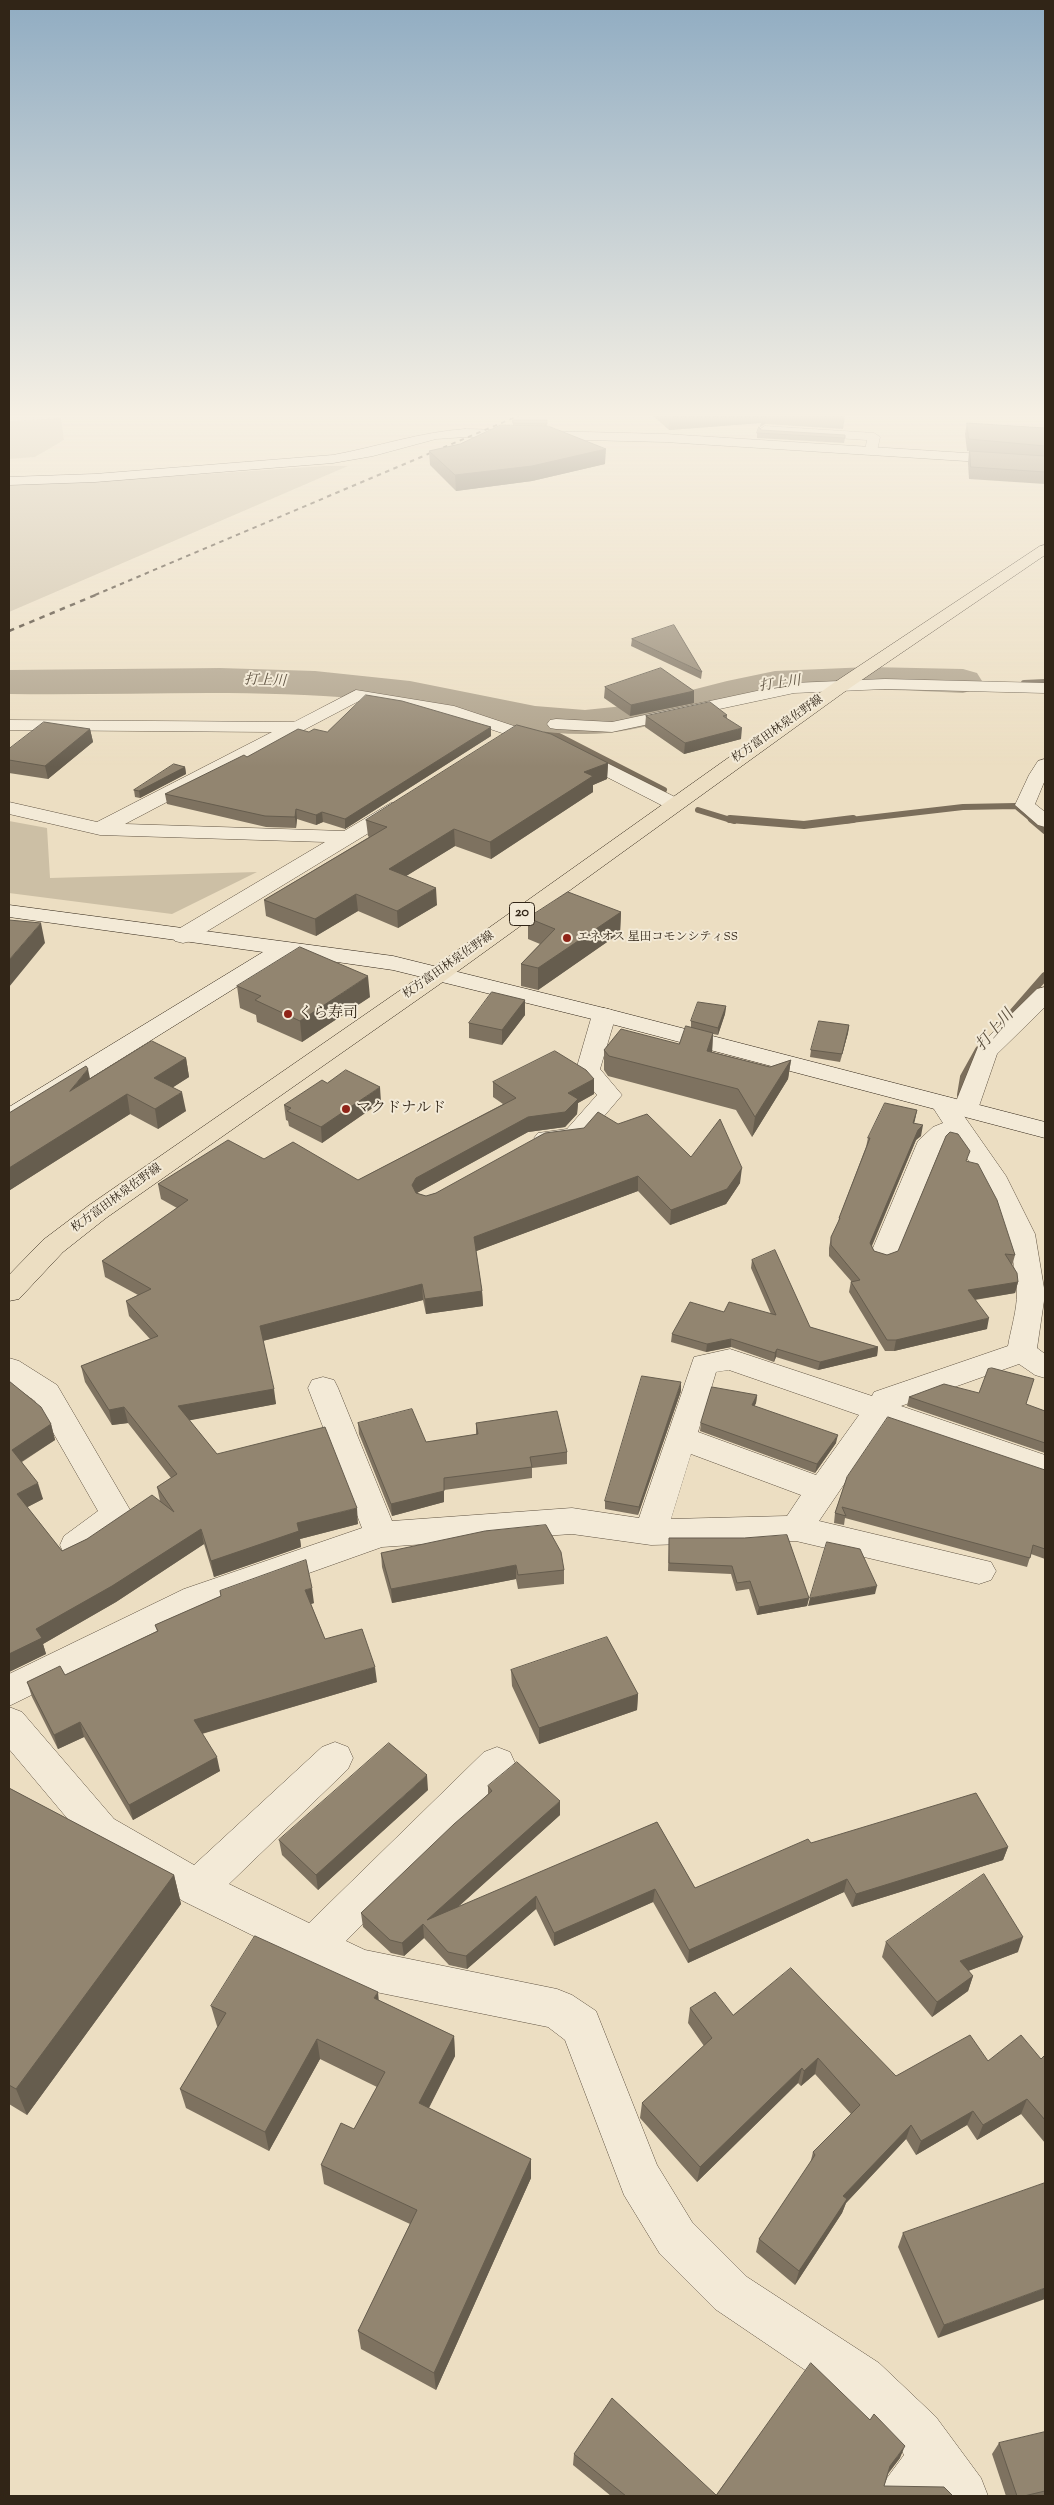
<!DOCTYPE html>
<meta charset="utf-8">
<style>
body{margin:0}
#map{position:relative;width:1054px;height:2505px;overflow:hidden;background:#ecdec2;font-family:"Sorts Mill Goudy",serif}
canvas{display:block}
.frame{position:absolute;inset:0;border:10px solid #312517;pointer-events:none}
</style>
<div id="map">
<canvas width="1054" height="2505"></canvas>
<div class="frame"></div>
</div>
<script>
const c = document.querySelector('canvas').getContext('2d');
c.lineJoin = 'round';
function paint(path, color) {
  c.fillStyle = color;
  c.fill(path, 'evenodd');
}
function stroke(path, color, width, dash) {
  c.strokeStyle = color;
  c.lineWidth = width;
  c.lineCap = dash ? 'butt' : 'round';
  c.setLineDash(dash || []);
  c.stroke(path);
}
function drawText(font, color, halo, rows, align = 'center') {
  c.font = font + ' "Sorts Mill Goudy","Noto Serif JP",serif';
  c.lineWidth = 4;
  c.setLineDash([]);
  c.textBaseline = 'middle';
  c.strokeStyle = halo;
  c.fillStyle = color;
  for (const [text, x, y, turn = 0] of rows) {
    c.save();
    c.translate(x, y);
    c.rotate((+turn || 0) * Math.PI / 180);
    c.textAlign = isNaN(turn) ? turn : align;
    if (halo) c.strokeText(text, 0, 0);
    c.fillText(text, 0, 0);
    c.restore();
  }
}
paint(new Path2D(`
 M61,418L64,440L35,457L9,459V421Z
 M324,466H348L9,612V482L177,476Z
 M9,821L47,828L50,878L257,872L172,914L9,893Z`), '#ccbfa5');
stroke(new Path2D(`
 M1024,683L1045,682
 M518,715L664,790
 M698,810L734,821
 M842,821L963,807L1016,806L1034,821`), '#7b6e5b', 6);
stroke(new Path2D(`
 M730,819L804,825L853,819
 M1032,819L1045,830
 M1004,1023L1045,976
 M961,1095L964,1077L979,1050`), '#7b6e5b', 8);
paint(new Path2D(`
 M869,667L963,669L977,673L982,681L977,689L963,693C893,690 820,684 751,699C695,710 643,734 586,734C510,735 437,705 362,699C243,688 127,696 9,694V670L220,668L315,671L410,681L535,706L585,710L633,705L727,681L775,671Z`), '#ac9f88');
const street = new Path2D(`
 M765,426L874,433L880,437L877,451L871,455L865,451L867,440L761,433L759,430Z
 M885,679L1045,683V693L885,689L794,693L612,732L556,729L550,728L547,724L550,720L556,719L612,722L794,683Z
 M356,690L454,706L520,728L523,732L520,736L514,737L451,716L359,701L125,824L344,831L391,803H405L408,807L405,811L191,941L183,943L175,941L172,936L175,931L325,842L100,835L9,814V802L97,822L272,732L9,730V720L294,722Z
 M575,747L681,800L684,804L681,808H667L568,757L566,753L568,749Z
 M1045,759V780L1035,804L1045,812V827L1038,825L1015,805L1029,775L1038,761Z
 M1045,987V1007L997,1054L978,1109L975,1114L964,1116L1006,1176L1035,1234L1045,1294L1037,1348L1045,1354V1378L1035,1375L1019,1364L901,1406L1045,1455V1479L885,1424L819,1521L991,1562L996,1571L991,1580L979,1584L796,1541L651,1545L572,1534L382,1547L208,1609L9,1706V1674L184,1589L362,1528L308,1388L312,1380L323,1377L334,1380L338,1388L392,1521L572,1508L639,1518L694,1357L730,1349L872,1396L874,1392L1008,1346C1011,1329 1017,1310 1017,1293C1015,1234 985,1184 953,1137L942,1145L894,1261L884,1264L874,1261L870,1255L918,1141L933,1127L943,1123L930,1103L933,1098L942,1096L951,1098L955,1104L978,1047L1037,989ZM729,1370L859,1415L816,1475L698,1432L716,1372ZM691,1454L801,1495L787,1516L671,1519Z
 M604,1008L612,1010L616,1015L600,1069L622,1095L583,1141L547,1146L538,1143L534,1138L538,1133L567,1129L597,1095L576,1070L592,1015L596,1010Z
 M9,1358L19,1361L57,1385L133,1515C127,1526 90,1558 76,1558C73,1558 68,1555 64,1554L60,1545L64,1536L98,1511L35,1401L9,1382Z
 M9,1707L22,1712L114,1819L194,1865L322,1747L335,1742L348,1747L353,1758L348,1769L229,1884L309,1923L484,1752L497,1747L510,1752L515,1763L510,1774L346,1941L365,1950L557,1989L572,1995L596,2011L657,2165L692,2222L747,2277L879,2363L936,2417L981,2478L988,2496H880L887,2478L904,2455L902,2451L845,2397L715,2309L660,2254L624,2195L565,2040L548,2027L361,1989L183,1901L88,1843L9,1749Z`);
const secondary = new Path2D(`
 M465,429L665,434L1045,458V466L665,442L465,437L436,439L373,456L333,463L95,482L9,485V477L95,474L333,455C377,447 420,432 465,429Z
 M9,905L393,956L612,1010L1045,1122V1138L596,1020L393,970L288,955L18,1123L9,1126V1107L263,952L9,917Z`);
const primary = new Path2D(`
 M1045,545V555L847,690L447,979L106,1218L63,1252L19,1299L9,1301V1275L43,1240L88,1206L431,969L835,682L1040,546Z`);
stroke(street, '#605342', 1);
stroke(secondary, '#312517', 1);
stroke(primary, '#312517', 1);
paint(street, '#f3ead7');
paint(secondary, '#f3ead7');
paint(primary, '#ecdec2');
stroke(new Path2D(`
 M95,595L518,416`), '#312517', 2, [4.5, 4.5]);
stroke(new Path2D(`
 M9,631L98,594`), '#312517', 2.5, [5.5, 5.5]);
paint(new Path2D(`
 M653,416H845L843,429L765,424L760,427L761,423L669,430Z
 M513,420H547V426L605,464L532,481L456,491L430,465L429,451L460,444L513,426Z
 M967,423L1045,428V484L969,479L968,463L969,451H967L965,434Z
 M761,430L845,438L844,443L757,438V433Z
 M632,639L702,672L701,679L631,646Z
 M605,687L694,691V703L630,716L604,698Z
 M727,715V719L741,739L684,754L645,727L646,716Z
 M491,727V736L345,829L323,822L316,825L297,819L296,828L266,827L167,804L165,794L247,757L309,732H327Z
 M90,729L93,742L48,779L9,773V749Z
 M608,763L607,779L593,785V792L491,859L455,846L406,876L437,905L398,928L358,911L316,936L266,916L264,900L369,837L368,836L366,820Z
 M185,767L186,774L140,798L135,797L134,790Z
 M621,912L620,933L538,990L521,986V964L540,944L528,939V918Z
 M237,986L370,997L302,1042L257,1022L256,1015L240,1008Z
 M525,1000V1015L502,1045L469,1038V1023Z
 M726,1006L725,1014L718,1035L713,1034L712,1052L770,1067L791,1060L788,1079L752,1137L736,1110L608,1076L604,1070V1050L679,1044L691,1027V1021Z
 M849,1025L848,1033L840,1062L810,1057L811,1050Z
 M186,1058L189,1077L173,1087L186,1111L158,1129L130,1114L10,1190L9,1189V1113L90,1079Z
 M594,1079V1094L578,1103L577,1114L565,1127L528,1132L417,1193L426,1196L436,1193L618,1124L691,1157L740,1183L726,1204L670,1225L638,1191L476,1251L482,1291L483,1306L426,1314L423,1300L263,1341L276,1404L189,1420L217,1454L358,1524L300,1539L301,1547L214,1577L204,1544L116,1602L43,1644L46,1654L9,1672V1381L51,1424L55,1440L22,1462L43,1499L27,1507L62,1551L87,1539L160,1501L157,1487L171,1478L128,1423L112,1425L85,1382L81,1366L150,1339L129,1316L126,1301L138,1295L105,1277L102,1261L177,1208L161,1199L158,1184L264,1159L358,1180L503,1104L493,1097V1082Z
 M327,1083L381,1102L322,1143L289,1126L288,1121L286,1120L284,1105Z
 M917,1110L914,1123L921,1136L916,1140L872,1246L874,1251L887,1255L898,1251L967,1162L1015,1255L1012,1266L1018,1282L1015,1293L975,1300L987,1329L894,1351H885L849,1292L851,1281L829,1256V1248L831,1237L838,1224L839,1218L866,1147L868,1138Z
 M752,1260L810,1327L878,1347L877,1356L818,1370L776,1357L774,1362L731,1347L706,1352L671,1342L672,1334L724,1312L771,1314L751,1268Z
 M681,1391L638,1515L605,1509V1501Z
 M757,1395L756,1403L754,1406L836,1443L815,1473L700,1431L701,1423Z
 M909,1397L1026,1405L1045,1411V1453L907,1406Z
 M358,1423L426,1442L476,1435V1423L567,1452V1464L532,1468V1478L444,1490V1502L392,1516L359,1434Z
 M1045,1470V1559L1031,1554L1027,1567L845,1518L844,1525L834,1523L835,1513L847,1477Z
 M669,1538L809,1598L807,1606L757,1615L749,1589L736,1591L731,1574L668,1571Z
 M381,1553L564,1570V1584L518,1589L516,1579L392,1603L382,1567Z
 M220,1591L314,1603L311,1604L325,1639L377,1682L202,1734L220,1771L133,1820L84,1737L58,1749L32,1697L27,1682L65,1675L157,1631L155,1625L221,1596Z
 M511,1670L638,1694L637,1710L539,1744L512,1686Z
 M488,1786L560,1815L457,1908L657,1822L695,1888L811,1843L1008,1847L1003,1860L852,1907L844,1892L688,1963L653,1902L554,1946L536,1909L467,1969L449,1965L424,1938L404,1956L391,1953L363,1927L361,1913L488,1794Z
 M9,1788L174,1875L181,1904L27,2115L9,2104Z
 M428,1790L318,1890L282,1855L279,1840Z
 M886,1942L1018,1952L968,1971L973,1976L968,1991L932,2017L882,1957Z
 M378,2000L454,2036L455,2056L429,2108L531,2159V2178L436,2390L361,2349L358,2331L410,2224L324,2184L321,2165L354,2129L377,2087L320,2059L269,2151L186,2108L180,2089L218,2027L217,2026L211,2006Z
 M690,2008L733,2015L896,2076L988,2061L1041,2059L1045,2055V2143L1021,2114L977,2140L967,2125L916,2155L906,2139L846,2203L842,2213L795,2285L756,2252L759,2239L810,2164L813,2152L851,2114L815,2074L801,2086L798,2083L697,2182L640,2118L642,2103L704,2046L688,2023Z
 M1045,2183L938,2338L898,2247L903,2233Z
 M1045,2432V2496H1006L992,2454L999,2443Z
 M574,2454L716,2495L900,2458L888,2474L884,2486L953,2496H611L573,2465Z`), '#7e7260');
paint(new Path2D(`
 M670,416H766L765,424L760,427L761,423L669,430Z
 M606,449L605,464L532,481L456,491L455,475Z
 M694,691V703L630,716L631,705Z
 M491,727V736L345,829V819Z
 M742,728L741,739L684,754L685,743Z
 M90,729L93,742L48,779L45,766Z
 M608,763L607,779L593,785V792L491,859L490,842L584,772Z
 M185,767L186,774L140,798L139,791Z
 M296,809L297,819L296,828L295,817Z
 M322,812L323,822L316,825V815Z
 M454,829L455,846L390,886L389,869Z
 M436,888L437,905L398,928L397,911Z
 M356,894L358,911L316,936L315,919Z
 M621,912L620,933L538,990V968Z
 M41,923L45,943L9,987V960Z
 M368,976L370,997L302,1042L300,1021Z
 M525,1000V1015L502,1045V1030Z
 M726,1006L725,1014L718,1035V1028Z
 M849,1025L848,1033L840,1062L842,1054Z
 M713,1033L712,1052L707,1051Z
 M186,1058L189,1077L158,1097L154,1078Z
 M791,1060L788,1079L752,1137L755,1117Z
 M88,1069L92,1088L70,1091Z
 M594,1079V1094L578,1103L577,1114L565,1127L528,1132L417,1193L412,1200V1185L416,1178Z
 M380,1087L381,1102L322,1143L321,1127Z
 M182,1092L186,1111L158,1129L155,1109Z
 M127,1094L130,1114L10,1190L9,1185V1168Z
 M917,1110L915,1120L911,1133L913,1123Z
 M923,1125L921,1136L916,1140L868,1254L870,1243L918,1130Z
 M742,1168L740,1183L726,1204L670,1225L671,1210Z
 M638,1176V1191L474,1252V1237Z
 M1018,1282L1015,1293L965,1301L968,1290Z
 M422,1284L423,1300L262,1341L260,1326Z
 M482,1291L483,1306L426,1314L425,1299Z
 M989,1318L987,1329L894,1351L896,1340Z
 M731,1339V1347L706,1352L707,1344Z
 M878,1347L877,1356L818,1370L820,1362Z
 M777,1349L776,1357L774,1362L775,1353Z
 M681,1382V1391L638,1515L639,1507Z
 M274,1389L276,1404L181,1422L178,1406Z
 M757,1395L756,1403L751,1414L752,1405Z
 M124,1407L128,1423L112,1425L109,1410Z
 M51,1424L55,1440L16,1465L12,1450Z
 M838,1435L836,1443L815,1473L817,1464Z
 M444,1478V1502L392,1516L391,1504Z
 M38,1483L43,1499L22,1510L17,1494Z
 M357,1508L358,1524L300,1539L301,1547L214,1577L211,1561L297,1523Z
 M201,1529L204,1544L116,1602L43,1644L46,1654L9,1672V1654L36,1629Z
 M516,1565V1579L392,1603L391,1589Z
 M877,1586L875,1594L808,1606L810,1598Z
 M312,1588L314,1603L307,1605L305,1590Z
 M809,1598L807,1606L757,1615L759,1607Z
 M375,1667L377,1682L197,1735L194,1720Z
 M638,1694L637,1710L539,1744V1728Z
 M80,1722L84,1737L58,1749L54,1735Z
 M217,1757L220,1771L133,1820L129,1805Z
 M427,1775L428,1790L318,1890L316,1875Z
 M560,1801V1815L430,1932L427,1920Z
 M1008,1847L1003,1860L852,1907L856,1894Z
 M174,1875L181,1904L27,2115L16,2089Z
 M847,1879L844,1892L688,1963L689,1950Z
 M655,1889L653,1902L554,1946V1933Z
 M536,1896V1909L467,1969L466,1956Z
 M423,1924L424,1938L404,1956L402,1943Z
 M1023,1937L1018,1952L955,1976L960,1961Z
 M973,1976L968,1991L932,2017L937,2002Z
 M378,1992L380,2013L374,1998Z
 M454,2036L455,2056L421,2123L419,2103Z
 M317,2039L320,2059L269,2151L265,2132Z
 M818,2058L815,2074L801,2086L804,2071Z
 M802,2068L798,2083L697,2182L700,2167Z
 M1027,2099L1021,2114L977,2140L983,2125Z
 M973,2111L967,2125L916,2155L921,2141Z
 M911,2125L906,2139L846,2203L842,2213L795,2285L799,2271L843,2196Z
 M531,2159V2178L436,2390L434,2373Z
 M1045,2288V2299L938,2338L944,2325Z
 M905,2446L900,2458L885,2477L890,2466Z`), '#665d4e');
const building = new Path2D(`
 M513,420H547V424L513,423Z
 M967,423L1045,428V446L969,439Z
 M501,425L548,426L606,449L532,466L455,475L429,451L460,444Z
 M759,427L761,430L845,435V438L757,433Z
 M970,451L1045,456V472L971,467Z
 M674,625L702,672L632,639Z
 M661,668L694,691L631,705L605,687Z
 M366,695L402,701L491,727L345,819L322,812L316,815L296,809L295,817L265,816L165,794L244,755L247,757L298,729L309,732L314,729L327,732Z
 M710,702L727,715L723,716L742,728L685,743L646,716Z
 M44,722L90,729L45,766L9,760V749Z
 M517,725L551,734L608,763L584,772L593,776L490,842L454,829L389,869L436,888L397,911L356,894L315,919L264,900L387,827L366,820Z
 M174,764L185,767L139,791L134,790Z
 M568,892L621,912L538,968L521,964L555,929L528,918Z
 M9,920L41,923L9,960Z
 M300,947L368,976L300,1021L255,1000L261,996L237,986Z
 M492,992L525,1000L502,1030L469,1023Z
 M698,1002L726,1006L718,1028L691,1021Z
 M819,1021L849,1025L842,1054L811,1050Z
 M686,1026L713,1033L707,1051L770,1067L791,1060L755,1117L738,1089L609,1056L604,1050L621,1029L679,1044Z
 M152,1041L186,1058L154,1078L182,1092L155,1109L127,1094L9,1168V1113L86,1066L88,1069L70,1091Z
 M555,1051L586,1070L594,1079L568,1093L578,1099L565,1112L528,1117L416,1178L412,1185L416,1193L426,1196L436,1193L545,1133L584,1128L598,1112L618,1124L647,1114L691,1157L720,1119L742,1168L727,1189L671,1210L638,1176L474,1237L482,1291L425,1299L422,1284L260,1326L274,1389L178,1406L217,1454L325,1427L357,1508L297,1523L299,1531L211,1561L201,1529L112,1586L36,1629L42,1638L9,1654V1381L41,1407L51,1424L12,1450L38,1483L17,1494L62,1551L87,1539L152,1495L174,1512L157,1487L177,1474L124,1407L109,1410L81,1366L158,1336L126,1301L151,1289L102,1261L188,1200L158,1184L228,1140L264,1159L293,1142L358,1180L516,1098L493,1082Z
 M346,1070L380,1087L321,1127L287,1111L291,1108L284,1105L322,1080L327,1083Z
 M885,1103L917,1110L913,1123L923,1125L918,1130L870,1243L874,1251L887,1255L898,1251L946,1136L950,1132L958,1134L970,1151L966,1161L978,1164L997,1200L1015,1255L1005,1254L1017,1273L1018,1282L968,1290L989,1318L896,1340H887L851,1282L860,1280L831,1245V1237L840,1218H839L870,1138H868Z
 M775,1250L810,1327L878,1347L820,1362L777,1349L775,1353L731,1339L707,1344L672,1334L690,1302L724,1312L729,1302L776,1315L752,1260Z
 M992,1368L1034,1379L1026,1404L1045,1411V1443L909,1397L944,1384L979,1393L988,1369Z
 M642,1376L681,1382L639,1507L605,1501Z
 M712,1387L757,1395L752,1405L838,1435L817,1464L701,1423Z
 M412,1409L426,1442L478,1434L476,1423L557,1411L567,1452L530,1457L532,1467L444,1478V1491L391,1504L358,1423Z
 M888,1417L1045,1470V1549L1033,1545L1030,1558L842,1507L846,1516L835,1513L847,1477Z
 M546,1525L561,1552L564,1570L518,1575L516,1565L391,1589L381,1553L485,1531Z
 M787,1535L809,1598L759,1607L750,1581L737,1583L732,1566L669,1563V1538H744Z
 M827,1542L860,1549L877,1586L810,1598Z
 M306,1560L312,1588L305,1590L325,1639L362,1629L375,1667L194,1720L217,1757L129,1805L80,1722L54,1735L27,1682L60,1666L65,1675L158,1631L155,1625L221,1596L220,1591Z
 M607,1637L638,1694L539,1728L511,1670Z
 M389,1743L427,1775L316,1875L279,1840Z
 M517,1762L560,1801L427,1920L657,1822L695,1888L808,1839L811,1843L976,1793L1008,1847L856,1894L847,1879L689,1950L655,1889L554,1933L536,1896L466,1956L448,1952L423,1924L402,1943L390,1940L361,1913L454,1824L492,1791L488,1786Z
 M9,1788L174,1875L16,2089L9,2085Z
 M984,1874L1023,1937L960,1961L973,1976L937,2002L886,1942Z
 M255,1936L378,1992L374,1998L454,2036L419,2103L531,2159L434,2373L358,2331L417,2210L321,2165L341,2123L354,2129L385,2072L317,2039L265,2132L180,2089L226,2013L211,2006Z
 M791,1968L896,2076L970,2035L988,2061L1021,2035L1041,2059L1045,2055V2120L1027,2099L983,2125L973,2111L921,2141L911,2125L843,2196L847,2199L799,2271L759,2239L815,2155L813,2152L860,2105L818,2058L804,2071L802,2068L700,2167L642,2103L712,2038L690,2008L715,1992L733,2015Z
 M1045,2183V2288L944,2325L903,2233Z
 M811,2363L870,2420L874,2414L905,2446L890,2466L884,2486L944,2487L953,2496H626L574,2454L612,2398L716,2495Z
 M1045,2432V2491L1024,2496H1017L999,2443Z`);
paint(building, '#928570');
stroke(building, '#665d4e', 1);
const sky = c.createLinearGradient(0, 0, 0, 767);
sky.addColorStop(0, '#90acc2');
sky.addColorStop(0.54, '#f6f0e4');
sky.addColorStop(1, '#f6f0e400');
c.fillStyle = sky;
c.fillRect(0, 0, 1054, 767);
for (const [x, y, r, color] of [
 [567,938,5,"#8f2418"],
 [288,1014,5,"#8f2418"],
 [346,1109,5,"#8f2418"]
]) {
  const dot = new Path2D();
  dot.arc(x, y, r, 0, 2 * Math.PI);
  c.fillStyle = color;
  c.fill(dot);
  stroke(dot, '#f3ead7', 2);
}
drawText('12px', '#312517', '#f3ead7', [
 ["枚方富田林泉佐野線",778,730,-35],
 ["枚方富田林泉佐野線",449,966,-35],
 ["枚方富田林泉佐野線",117,1199,-36]
]);
drawText('12px', '#312517', '#f3ead7', [
 ["エネオス 星田コモンシティSS",577,938]
], 'left');
drawText('italic 14px', '#5c503f', '#f3ead7', [
 ["打上川",265,682,2],
 ["打上川",780,685,-8]
]);
for (const [x, y, w] of [
 [522,914,25]
]) {
  const box = new Path2D();
  box.roundRect(x - w / 2, y - 11.5, w, 23, 4);
  c.fillStyle = '#f3ead7';
  c.fill(box);
  stroke(box, '#312517', 1);
}
drawText('bold 14px', '#312517', null, [
 ["20",522,914]
]);
drawText('15px', '#312517', '#f3ead7', [
 ["くら寿司",298,1014],
 ["マクドナルド",356,1109]
], 'left');
drawText('italic 16px', '#5c503f', '#f3ead7', [
 ["打上川",996,1031,-49]
]);
</script>
